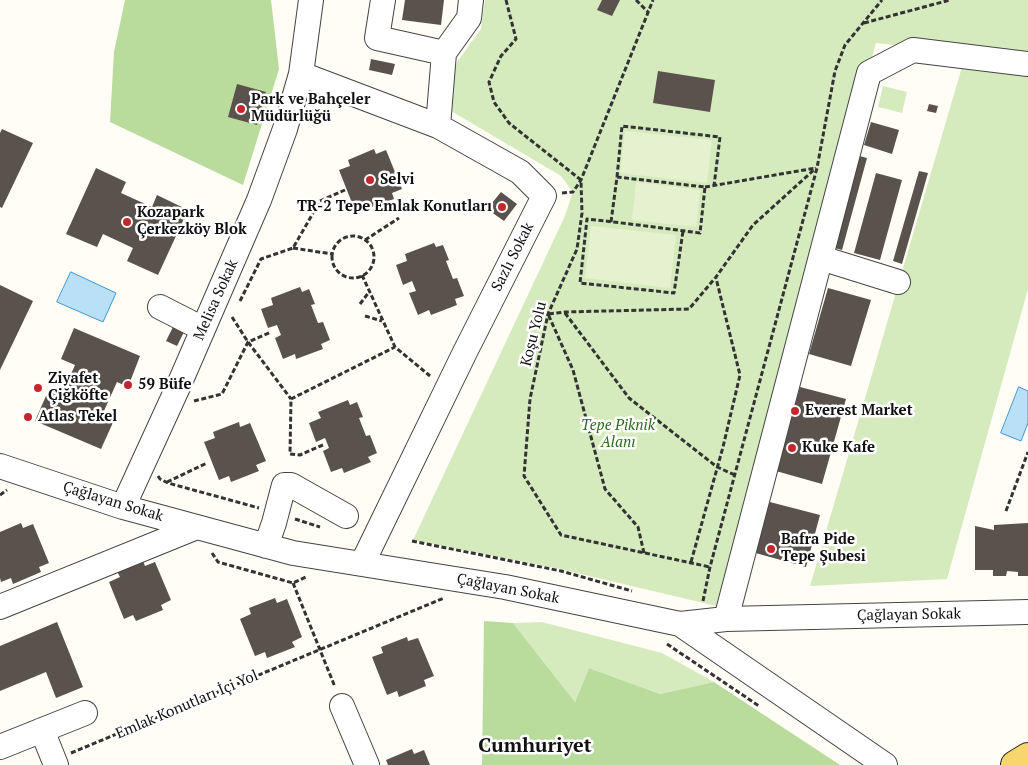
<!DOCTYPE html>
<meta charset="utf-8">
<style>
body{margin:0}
canvas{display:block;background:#fffdf5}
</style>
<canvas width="1028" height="765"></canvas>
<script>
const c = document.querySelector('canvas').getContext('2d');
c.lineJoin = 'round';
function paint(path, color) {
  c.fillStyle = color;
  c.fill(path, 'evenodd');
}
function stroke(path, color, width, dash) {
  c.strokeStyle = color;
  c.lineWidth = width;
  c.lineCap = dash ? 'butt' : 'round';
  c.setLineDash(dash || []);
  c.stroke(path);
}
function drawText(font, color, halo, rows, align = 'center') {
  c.font = font + ' "PT Serif",serif';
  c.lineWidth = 5;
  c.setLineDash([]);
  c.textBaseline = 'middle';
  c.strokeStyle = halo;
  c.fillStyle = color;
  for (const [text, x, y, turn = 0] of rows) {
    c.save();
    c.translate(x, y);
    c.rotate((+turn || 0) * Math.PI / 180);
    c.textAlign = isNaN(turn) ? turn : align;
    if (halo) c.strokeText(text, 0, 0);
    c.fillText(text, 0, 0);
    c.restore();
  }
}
paint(new Path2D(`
 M485,0H1028V59L876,43L716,606L560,569L413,540L564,218L573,192L561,176L441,105L457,62L481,29Z
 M964,60L1028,68V289L947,579L810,586Z
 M883,86L907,92L902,113L878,107Z
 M542,622L662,653L714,682L660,694L589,668L575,702L513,623Z`), '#d5ebbd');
paint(new Path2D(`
 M125,0H271L279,69L243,185L110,122L114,52Z
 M484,621L513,623L575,702L589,668L660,694L714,682L840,765H482Z`), '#b9dc9c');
paint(new Path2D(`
 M625,131L712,140L707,183L620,173Z
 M636,182L700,190L696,227L632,220Z
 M591,226L676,235L670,288L585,278Z`), '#e6f2cf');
const water = new Path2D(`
 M71,272L116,293L103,322L57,302Z
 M1019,387L1028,391V423L1021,441L1001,433Z`);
paint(water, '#b9e0f7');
stroke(water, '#3f96cf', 1);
paint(new Path2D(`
 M405,0H444L441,25L402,20Z
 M602,0H620L612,16L597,10Z
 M371,59L395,64L392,75L369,70Z
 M658,71L715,80L710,112L653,103Z
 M237,84L266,92L257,125L228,117Z
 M929,104L938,106L936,113L927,111Z
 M871,122L899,130L892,154L864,145Z
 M2,129L33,143L2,208L0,207V133Z
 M374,149L376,154L386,150L402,189L392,193L394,199L366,209L364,204L354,208L339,170L350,166L348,160Z
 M852,154L867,158L842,250L828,246Z
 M96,168L126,182L121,193L152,207L157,195L188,210L158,275L127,261L133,248L103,234L97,247L66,234Z
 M919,171L928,173L902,264L893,261Z
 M876,173L902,180L880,260L854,253Z
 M501,192L517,204L504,221L487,209Z
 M434,243L436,247L443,245L449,260L446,261L453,279L457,278L464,296L455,299L457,305L431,315L429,310L418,315L409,293L416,291L412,281L403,285L396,265L407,261L405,254Z
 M0,285L33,301L0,370Z
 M300,287L302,292L309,289L315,304L311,305L318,323L323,322L330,340L321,344L323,349L296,359L295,354L283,359L275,338L281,335L277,325L268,328L261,309L273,305L271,298Z
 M828,288L871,300L851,366L809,354Z
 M182,309L193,314L177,346L166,341Z
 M74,328L140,356L128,387L117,382L103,413L115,418L101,449L35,421L49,389L62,395L75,365L61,359Z
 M800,387L846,399L822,484L776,471Z
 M348,400L350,405L357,402L363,417L359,418L366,436L370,435L377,453L368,457L371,462L344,473L342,468L331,472L323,451L329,448L325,438L316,442L309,423L321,418L318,412Z
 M239,422L240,427L250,423L266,461L256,465L259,471L231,482L229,476L219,480L204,442L215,438L213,432Z
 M766,501L820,515L806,567L752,552Z
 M21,523L23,528L33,524L49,563L39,567L41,572L13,584L11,578L1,582L0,578V532Z
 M1028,523V576H1018V572L1007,571L1006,576H993V570H975V526L994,530V525Z
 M143,561L145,566L155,562L171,600L161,605L163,610L136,621L133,615L124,619L109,582L120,577L117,571Z
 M275,598L277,603L287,599L302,637L292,642L295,647L267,658L265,652L255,656L240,619L251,614L249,608Z
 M57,622L83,687L56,698L46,672L0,691V646Z
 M407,637L408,641L418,638L434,676L424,680L426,686L399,697L397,691L387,695L372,657L383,653L381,647Z
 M412,749L414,754L424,750L430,765H388L386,760Z`), '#5a524d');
const minor = new Path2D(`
 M383,0L377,38L444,53
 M301,74L438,126L520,172L544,196L465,352L362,564
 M438,126L444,53L469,18L471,0
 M821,258L898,282
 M160,307L203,329
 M0,466L123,507L293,553L505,587L680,624L726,619L1028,612
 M123,507L178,387L259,200L285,129L301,74L311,0
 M266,546L274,523L284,485H291L346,516
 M0,607L197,527
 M726,619L869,73L913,50L1028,64
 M680,624L885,765
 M342,706L367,765
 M42,730L56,765
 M0,747L85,713`);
const major = new Path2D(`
 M1015,765L1028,757`);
stroke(minor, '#444', 26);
stroke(major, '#222', 30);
stroke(new Path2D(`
 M506,0L516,39L501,56L489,82L494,102L509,123L581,180L582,213L577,249L548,314L530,399L524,476L561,535L710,567
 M636,0L648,12
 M864,23L950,0
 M617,177L622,126L720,137L714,186
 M705,187L816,168
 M562,193L573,192L581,180L653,0
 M611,222L617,177L705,187L700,233C662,228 624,223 587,219L580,283L674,293L683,231
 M332 257a21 21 0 1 1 42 0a21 21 0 1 1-42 0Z
 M365,240L399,218
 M293,248L332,254
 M362,275L395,347L430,376
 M240,301L261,259L293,248L320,201L345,190
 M360,304L369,292
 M565,313L629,398L717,467L735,475
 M365,316L382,321
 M232,317L248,342L291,399
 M194,401L222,394L248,342L271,332
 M323,445L300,455L290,454L291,399L395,347
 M158,476L160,479L168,483L259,508
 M167,482L207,463
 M0,495L7,490
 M1006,511L1028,452
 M295,519L320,527
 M412,541L561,571L632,591
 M212,553L218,562L293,583L306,577
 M644,553L638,527L605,489L573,370L548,314L565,312L689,309L716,277L753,225L816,168
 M691,562L723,447L740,375L716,278
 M293,583L335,687
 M703,601L710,567L817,168L835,71L845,45L882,0
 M667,644L759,706
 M71,753L444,598`), '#333', 3, [5, 2.5]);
stroke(minor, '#fff', 24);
stroke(major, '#f9d66b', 28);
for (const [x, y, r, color] of [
 [241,109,5,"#c4262e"],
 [370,180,5,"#c4262e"],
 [502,207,5,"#c4262e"],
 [127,222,5,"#c4262e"],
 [128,385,5,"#c4262e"],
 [38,388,5,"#c4262e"],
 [795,411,5,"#c4262e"],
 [28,417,5,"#c4262e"],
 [792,448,5,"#c4262e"],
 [771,549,5,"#c4262e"]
]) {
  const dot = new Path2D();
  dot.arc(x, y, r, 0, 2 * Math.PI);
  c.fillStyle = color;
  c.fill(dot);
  stroke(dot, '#fff', 2);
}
drawText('bold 15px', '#111', '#fff', [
 ["Park ve Bahçeler",251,100],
 ["Müdürlüğü",251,117],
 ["Selvi",380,180],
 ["TR-2 Tepe Emlak Konutları",492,207,"right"],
 ["Kozapark",137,213],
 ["Çerkezköy Blok",137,230],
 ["Ziyafet",48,379],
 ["Çiğköfte",48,396],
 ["59 Büfe",138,385],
 ["Everest Market",805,411],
 ["Atlas Tekel",38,417],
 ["Kuke Kafe",802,448],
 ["Bafra Pide",781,540],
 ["Tepe Şubesi",781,557]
], 'left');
drawText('15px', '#111', '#fff', [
 ["Sazlı Sokak",513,257,-63],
 ["Melisa Sokak",216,300,-66],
 ["Koşu Yolu",534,334,-76],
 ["Çağlayan Sokak",113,502,17],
 ["Çağlayan Sokak",508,589,11],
 ["Çağlayan Sokak",909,615,-1],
 ["Emlak Konutları İçi Yol",187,705,-23]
]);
drawText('italic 15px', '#2f6b1f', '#fff', [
 ["Tepe Piknik",618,426],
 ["Alanı",618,443]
]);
drawText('bold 20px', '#111', '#fff', [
 ["Cumhuriyet",535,746]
]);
</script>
